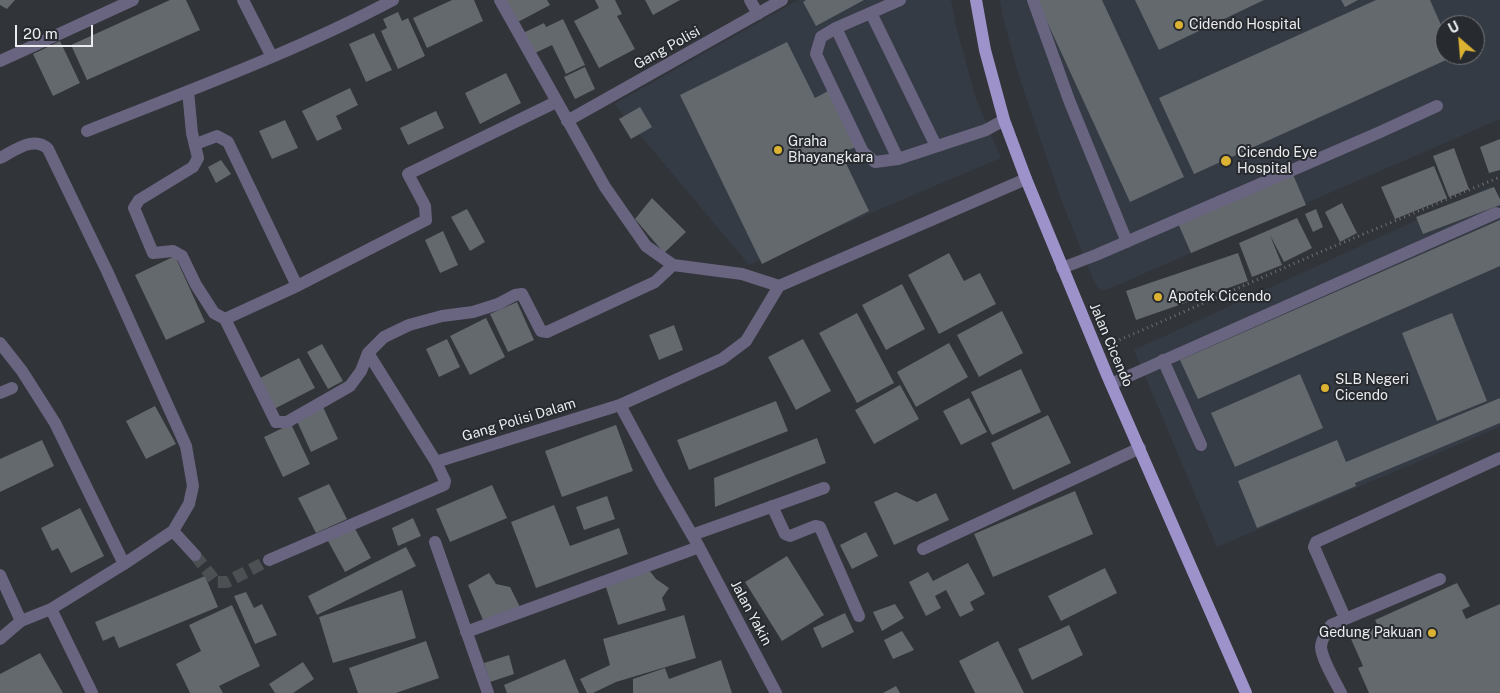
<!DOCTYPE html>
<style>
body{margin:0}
#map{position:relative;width:1500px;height:693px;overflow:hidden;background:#313438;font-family:"Public Sans",sans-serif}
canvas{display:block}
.north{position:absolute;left:1435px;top:15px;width:50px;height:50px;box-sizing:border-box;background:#272a2e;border:1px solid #75787b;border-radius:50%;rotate:333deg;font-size:14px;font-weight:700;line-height:20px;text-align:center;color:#eaecef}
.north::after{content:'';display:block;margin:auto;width:18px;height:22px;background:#dcb233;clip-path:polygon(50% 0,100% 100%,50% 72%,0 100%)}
.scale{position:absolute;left:15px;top:25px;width:78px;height:22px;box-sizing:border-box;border:2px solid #eaecef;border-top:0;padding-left:6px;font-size:15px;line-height:18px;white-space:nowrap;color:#eaecef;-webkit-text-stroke:4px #272a2e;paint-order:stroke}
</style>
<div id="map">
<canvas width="1500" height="693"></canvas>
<div class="north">U</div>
<div class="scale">20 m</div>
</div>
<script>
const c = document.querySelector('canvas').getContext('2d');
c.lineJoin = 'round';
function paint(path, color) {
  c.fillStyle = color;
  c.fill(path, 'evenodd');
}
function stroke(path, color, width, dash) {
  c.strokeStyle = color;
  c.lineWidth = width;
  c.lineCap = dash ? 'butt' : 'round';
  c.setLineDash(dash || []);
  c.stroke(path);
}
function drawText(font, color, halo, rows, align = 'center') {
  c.font = font + ' "Public Sans",sans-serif';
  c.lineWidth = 4;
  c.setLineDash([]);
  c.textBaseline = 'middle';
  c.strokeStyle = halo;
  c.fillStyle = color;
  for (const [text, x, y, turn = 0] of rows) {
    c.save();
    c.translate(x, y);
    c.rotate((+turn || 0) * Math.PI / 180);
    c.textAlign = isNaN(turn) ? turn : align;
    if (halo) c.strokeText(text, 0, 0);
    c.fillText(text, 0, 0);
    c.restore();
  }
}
paint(new Path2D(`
 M798,0H951L956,26L976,99L1001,158L749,265L614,104Z
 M1000,0H1500V119L1104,291L1098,288L1093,279L1062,202L1020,80L1003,18ZM1445,25H1475V55H1445Z
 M1491,186L1500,205V427L1217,547L1134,350Z`), '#353b45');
paint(new Path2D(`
 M0,0H15L7,9L0,5Z
 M170,0H186L200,30L87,80L71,45Z
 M452,0H474L483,21L427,48L413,18Z
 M504,0H547L550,5L516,23Z
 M595,0H615L622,14L617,16L635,49L599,68L574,21L599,8Z
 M645,0H680L653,15Z
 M806,0H864L816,26L803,2Z
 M1037,0H1102L1184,177L1130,202Z
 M1135,0H1264L1159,50Z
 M1341,0H1358L1345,7Z
 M1376,0H1430L1445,34V55H1454L1455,56L1194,174L1159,98Z
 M398,12L402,21L408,18L425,56L398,69L381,31L387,28L383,19Z
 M563,19L585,65L566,74L552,45L531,55L521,34L544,23L546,27Z
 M374,33L392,70L366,82L349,44Z
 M60,41L80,83L53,96L33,54Z
 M787,42L815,98L830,90L858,146L841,153L869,211L762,264L680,95Z
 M585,67L595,89L575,99L564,77Z
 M506,73L521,103L480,124L465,93Z
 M350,88L358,105L336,116L342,129L317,141L302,111Z
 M640,107L652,127L631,139L619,119Z
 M436,111L444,128L408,145L400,128Z
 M285,120L298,148L272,159L259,131Z
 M1500,139V170L1489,173L1480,147Z
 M1454,148L1469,189L1449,197L1433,156Z
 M221,160L231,174L216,183L208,167Z
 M1434,166L1447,198L1395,219L1381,187Z
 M1292,172L1306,205L1191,253L1177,221Z
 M1494,187L1500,199V205L1423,234L1416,217Z
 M652,198L686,232L664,253L635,219Z
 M1342,203L1357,233L1340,242L1325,212Z
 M467,209L485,242L470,251L451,217Z
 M1316,209L1323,227L1313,232L1305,214Z
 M1297,218L1312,248L1284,262L1270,235L1282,265L1252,277L1239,243Z
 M1500,220V266L1198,399L1180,360Z
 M443,231L458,265L440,273L425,240Z
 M949,253L964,281L980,273L996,304L939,334L908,275Z
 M1238,253L1248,281L1136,320L1126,291Z
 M175,256L205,322L166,340L135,275Z
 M902,284L925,329L886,350L862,305Z
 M517,302L534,340L508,352L490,314Z
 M1002,311L1023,353L979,377L957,335Z
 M857,313L894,383L857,403L819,333Z
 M1452,313L1487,401L1437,421L1402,333Z
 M486,318L505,357L470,375L450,336Z
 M674,325L683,350L659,360L649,335Z
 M447,339L460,367L439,377L426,349Z
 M803,339L831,391L796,410L768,357Z
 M949,343L968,377L916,407L897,372Z
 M322,344L343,381L328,389L307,352Z
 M299,358L315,388L274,409L258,379Z
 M1021,369L1041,412L992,435L971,392Z
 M1300,374L1323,428L1235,467L1211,413Z
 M900,385L919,419L874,444L855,410Z
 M969,398L987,432L961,445L943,411Z
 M1500,398V423L1355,483L1356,486L1257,528L1238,481L1337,440L1346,462Z
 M776,401L788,431L689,470L677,440Z
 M155,406L176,444L146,459L126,421Z
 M323,407L338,439L311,452L296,419Z
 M1048,415L1071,463L1013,490L991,443Z
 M291,424L310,464L283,477L264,437Z
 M616,425L633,471L562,497L545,451Z
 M817,438L826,463L715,507L714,478Z
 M42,440L54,466L0,492V459Z
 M329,484L347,519L316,533L298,498Z
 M492,485L507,518L450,542L436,509Z
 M1075,491L1093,534L993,577L974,534Z
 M896,492L917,502L936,493L949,520L894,545L874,502Z
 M607,496L615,519L584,530L576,507Z
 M554,505L570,546L619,528L628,554L536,588L511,522Z
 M80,508L104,556L71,573L58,548L52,551L41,528Z
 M413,518L421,536L398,546L392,528Z
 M354,527L371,558L345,572L328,541Z
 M866,532L878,556L852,569L840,545Z
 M406,547L416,566L317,615L308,596Z
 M787,556L824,615L782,641L745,582Z
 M968,563L985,594L970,602L974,610L960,617L946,590L935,596L941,608L926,616L909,582L928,572L933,581Z
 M1105,568L1117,593L1061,621L1048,596Z
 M649,570L656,579L669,588L662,598L666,610L618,625L605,584Z
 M489,573L496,584L510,587L520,607L483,620L468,585Z
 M205,576L218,607L119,648L114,636L103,641L95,622Z
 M1457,583L1470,606L1462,610L1466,619L1500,604V693H1369L1358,668L1363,666L1351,639L1378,626L1375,620Z
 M402,590L416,638L333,663L319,617Z
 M246,592L254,608L262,604L277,635L255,644L234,596Z
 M895,604L904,618L882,631L873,612Z
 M232,605L260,666L219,686L223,693H190L176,664L201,651L189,625Z
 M845,613L854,632L822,648L813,628Z
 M684,615L696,658L616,682L593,693H587L580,679L610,665L603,639Z
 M1069,625L1083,655L1032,680L1018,649Z
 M902,631L914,650L893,659L884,640Z
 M426,641L439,678L396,693H358L349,668Z
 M998,641L1024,693H975L959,661Z
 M40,653L63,693H0V674Z
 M509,655L514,674L490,682L484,663Z
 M565,659L579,693H507L504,685Z
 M721,660L732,693H633V679L665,668L669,679Z
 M303,662L314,679L293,693H275L269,684Z
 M896,686L900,693H883Z`), '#63696c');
stroke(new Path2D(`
 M195,555L216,582H227L269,560`), '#4d5053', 12, [12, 6]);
stroke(new Path2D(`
 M1115,342L1318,253L1500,177`), '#6f7175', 3, [1, 4]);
stroke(new Path2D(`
 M243,0L272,57
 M500,0L605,187L646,246L673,265L742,274L779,286L1026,179
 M750,0L758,14
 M900,0L836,28L821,37L816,54L863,152L875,162L898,159L986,130L1004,120
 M1033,0L1069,100L1127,242
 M871,13L936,146
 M836,28L898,159
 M0,61L133,0
 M188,91L192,133L198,158L193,167L139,200L134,208L153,253L173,251L182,256L196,285L214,313L225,319
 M567,121L782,0
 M87,131C190,90 295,52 393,0
 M196,144L217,136L228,142L297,286L426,220L425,206L408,174L556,102
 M0,158C14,151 34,135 48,149L107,271L186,446L193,486L189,504L173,531L124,564L51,609L21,621L0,639
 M1062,268L1096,255L1378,133L1437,106
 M225,319L276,422H287L350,386L361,371L368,353L384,337L409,325L442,316L473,312L498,304L515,295L522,294L541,331L547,332L655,282L673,265
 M225,319L297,286
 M0,343L22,371L55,423L124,564
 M368,353L436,462
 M1163,360L1201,445
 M1111,384L1496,213
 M0,393L12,388
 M620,405L661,481L699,547L776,693
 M772,506L785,534L790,536L815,526L820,527L859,616
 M173,531L195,555
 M692,535L824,488
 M435,542L488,693
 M923,549L1140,448
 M269,560L444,485L445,481L436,462L620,405L722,359L746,341L779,286
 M0,575L21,621
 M51,609L92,693
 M1345,618L1314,547L1316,542L1500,458
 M466,632L699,547
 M1341,693C1335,681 1322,660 1321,647C1321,639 1327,632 1331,625L1440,579`), '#696480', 12);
stroke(new Path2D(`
 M976,0L985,50L1004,120L1026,179L1107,375L1246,693`), '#9e92cb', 12);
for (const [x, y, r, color] of [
 [1179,25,5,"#dcb233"],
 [778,150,5,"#dcb233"],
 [1226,161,6,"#dcb233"],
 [1158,297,5,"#dcb233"],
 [1325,388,5,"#dcb233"],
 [1432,633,5,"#dcb233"]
]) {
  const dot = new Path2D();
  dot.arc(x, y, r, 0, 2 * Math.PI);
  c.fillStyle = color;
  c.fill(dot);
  stroke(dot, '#272a2e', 2);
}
drawText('14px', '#eaecef', '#272a2e', [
 ["Cidendo Hospital",1189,25],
 ["Graha",788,142],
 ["Bhayangkara",788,158],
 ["Cicendo Eye",1237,153],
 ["Hospital",1237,169],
 ["Apotek Cicendo",1168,297],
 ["SLB Negeri",1335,380],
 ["Cicendo",1335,396],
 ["Gedung Pakuan",1422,633,"right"]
], 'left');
drawText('14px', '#eaecef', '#272a2e', [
 ["Gang Polisi",667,48,-29],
 ["Jalan Cicendo",1111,345,67],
 ["Gang Polisi Dalam",519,420,-17],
 ["Jalan Yakin",751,613,62]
]);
</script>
